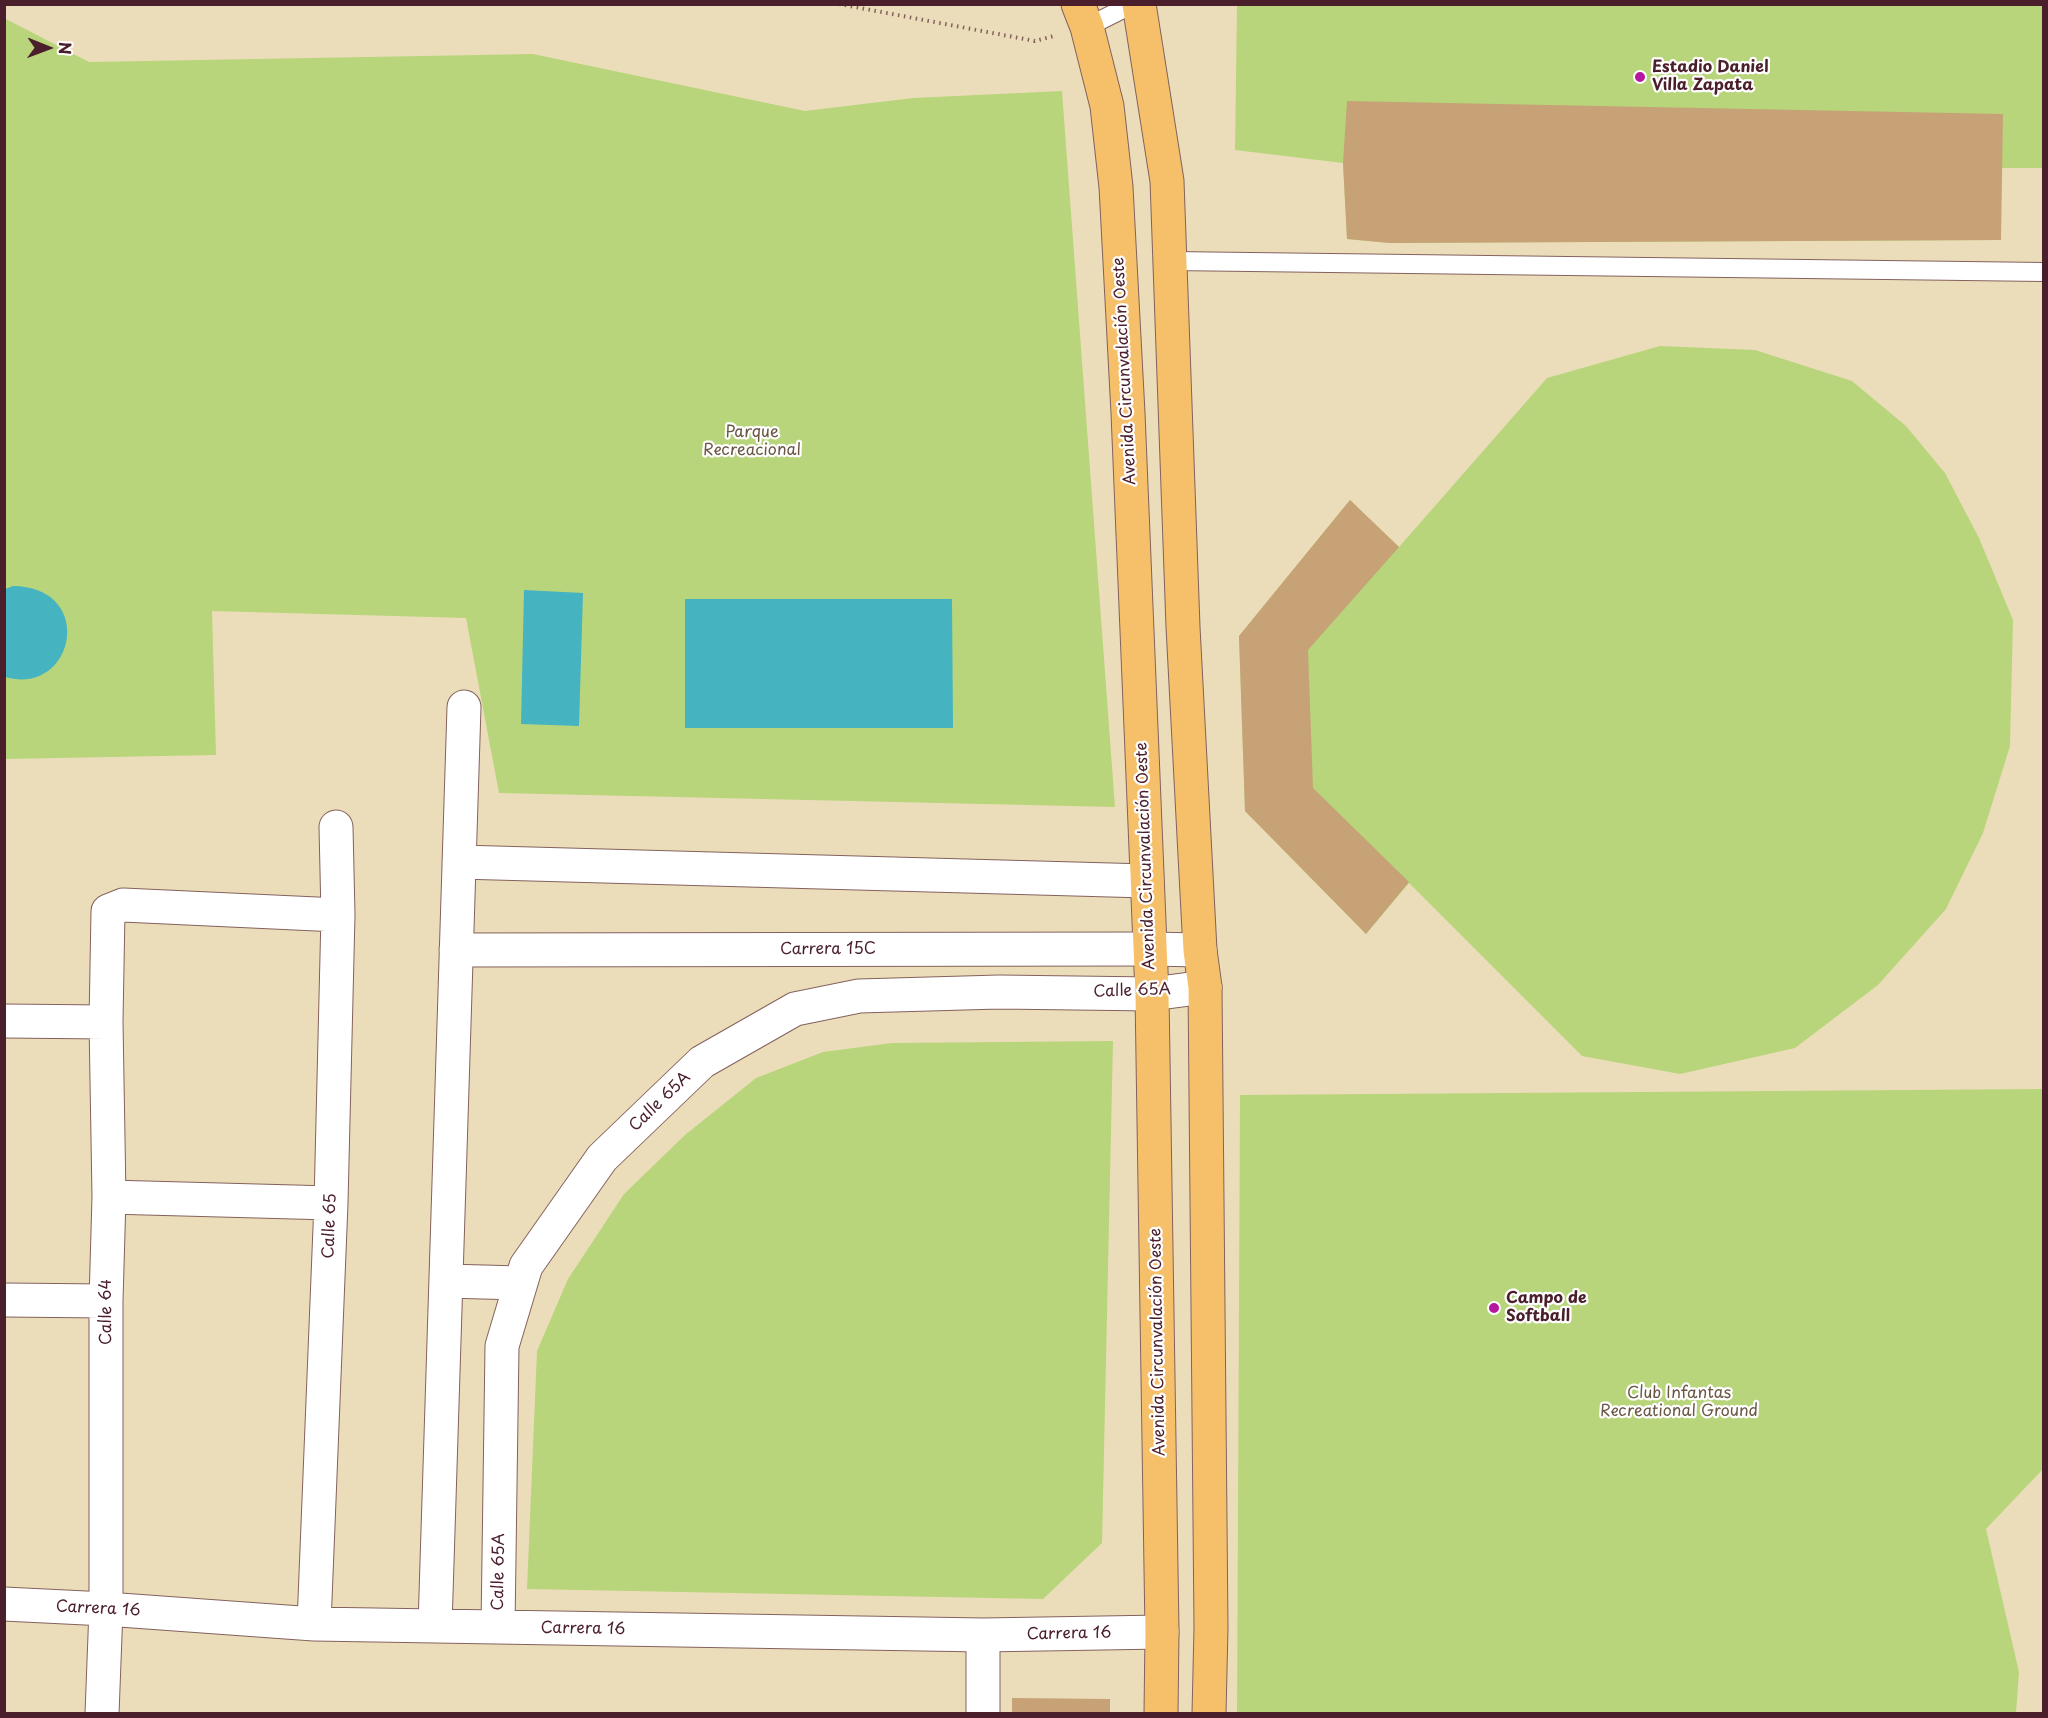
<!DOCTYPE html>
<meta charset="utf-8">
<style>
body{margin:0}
#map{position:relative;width:2048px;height:1718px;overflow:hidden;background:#ecddba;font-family:"Playpen Sans",sans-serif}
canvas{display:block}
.frame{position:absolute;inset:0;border:6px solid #4a1f2b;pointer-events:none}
.north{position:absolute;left:18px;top:18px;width:60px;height:60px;-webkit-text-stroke:4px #fff;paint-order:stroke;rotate:91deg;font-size:16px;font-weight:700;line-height:24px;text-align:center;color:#4a1f2b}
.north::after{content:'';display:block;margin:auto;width:21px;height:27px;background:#4a1f2b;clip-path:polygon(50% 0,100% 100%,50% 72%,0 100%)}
</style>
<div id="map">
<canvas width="2048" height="1718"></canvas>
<div class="frame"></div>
<div class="north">N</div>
</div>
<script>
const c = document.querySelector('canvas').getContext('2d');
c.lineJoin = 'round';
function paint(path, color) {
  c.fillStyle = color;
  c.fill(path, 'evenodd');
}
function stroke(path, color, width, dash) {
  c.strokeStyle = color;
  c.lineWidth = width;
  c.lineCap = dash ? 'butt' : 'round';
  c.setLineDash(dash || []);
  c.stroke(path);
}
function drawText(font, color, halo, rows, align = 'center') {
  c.font = font + ' "Playpen Sans",sans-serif';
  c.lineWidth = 4.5;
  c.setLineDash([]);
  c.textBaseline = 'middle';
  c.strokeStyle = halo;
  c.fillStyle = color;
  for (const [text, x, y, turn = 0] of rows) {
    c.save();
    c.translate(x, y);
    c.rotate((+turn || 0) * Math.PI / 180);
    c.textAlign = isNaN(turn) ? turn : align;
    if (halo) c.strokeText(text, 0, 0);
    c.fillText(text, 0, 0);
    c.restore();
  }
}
paint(new Path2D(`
 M1237,5H2043V168H2001V240L1390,243L1347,239L1343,163L1235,150Z
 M4,18L89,62L533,54L805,111L913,98L1062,91L1115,807L499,793L466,618L212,611L216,755L5,759Z
 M1660,346L1755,350L1852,381L1906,426L1945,473L1979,538L2013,620L2010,746L1983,833L1946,909L1878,985L1795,1048L1680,1074L1582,1056L1409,883L1366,934L1245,811L1239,636L1350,500L1399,547L1547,378Z
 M1113,1041L1102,1543L1043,1599L527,1589L537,1351L568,1279L624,1194L685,1135L756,1078L823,1052L892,1043Z
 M2043,1089V1469L1986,1529L2019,1672L2016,1713H1237L1240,1095Z`), '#b8d57b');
paint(new Path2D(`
 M13,586C97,587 75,697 5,677V589Z
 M524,590L583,593L579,726L521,724Z
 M685,599H952L953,728H685Z`), '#45b3c0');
paint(new Path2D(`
 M1347,101L2003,114L2001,240L1390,243L1347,239L1343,163Z
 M1350,500L1399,547L1308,650L1313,788L1409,882L1366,934L1245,811L1239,636Z
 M1012,1698L1110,1699V1714H1012Z`), '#c6a276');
const service = new Path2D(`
 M1087,27L1133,4
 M1171,261L2044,272`);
const minor = new Path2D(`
 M459,862L1147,881
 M456,950L1150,949L1200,950
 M4,1021L106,1022
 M109,1197L331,1203
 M446,1281L520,1283
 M4,1300L106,1301
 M4,1604L106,1609L314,1624L983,1635L1162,1632
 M314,1624L331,1203L338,915L336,827
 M435,1626L464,707
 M498,1627L502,1346L526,1266L602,1158L702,1062L795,1009L859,996L999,992L1152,994L1205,987
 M983,1635V1714
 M102,1714L106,1609V1301L109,1197L106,1022L108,911L123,905L338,915`);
const primary = new Path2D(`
 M1078,4L1087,27L1107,106L1116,187L1128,413L1152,994L1162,1632L1161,1714
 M1139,4L1167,181L1183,627L1200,950L1205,987L1211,1628L1209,1714`);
stroke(service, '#83625d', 20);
stroke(minor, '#83625d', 35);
stroke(primary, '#83625d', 35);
stroke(new Path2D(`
 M839,4L1035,41L1054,36`), '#83625d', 4, [1.5, 4.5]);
stroke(service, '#fff', 18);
stroke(minor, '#fff', 33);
stroke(primary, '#f6c06b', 33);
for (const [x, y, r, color] of [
 [1640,77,6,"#b5179e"],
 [1494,1308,6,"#b5179e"]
]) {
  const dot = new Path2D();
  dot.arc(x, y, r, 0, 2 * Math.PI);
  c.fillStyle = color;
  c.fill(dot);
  stroke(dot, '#fff', 2);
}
drawText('bold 16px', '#4a1f2b', '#fff', [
 ["Estadio Daniel",1652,68],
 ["Villa Zapata",1652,86],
 ["Campo de",1506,1299],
 ["Softball",1506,1317]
], 'left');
drawText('16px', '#4a1f2b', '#fff', [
 ["Avenida Circunvalación Oeste",1125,371,-93],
 ["Avenida Circunvalación Oeste",1146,856,-92],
 ["Carrera 15C",828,950],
 ["Calle 65A",1132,991,-2],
 ["Calle 65A",660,1102,-44],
 ["Calle 65",330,1226,-88],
 ["Calle 64",107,1312,-90],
 ["Avenida Circunvalación Oeste",1158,1342,-91],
 ["Calle 65A",499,1572,-89],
 ["Carrera 16",98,1609,3],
 ["Carrera 16",583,1629,1],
 ["Carrera 16",1069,1634,-1]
]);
drawText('16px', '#6b5643', '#fff', [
 ["Parque",752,433],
 ["Recreacional",752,451],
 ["Club Infantas",1679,1394],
 ["Recreational Ground",1679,1412]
]);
</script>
